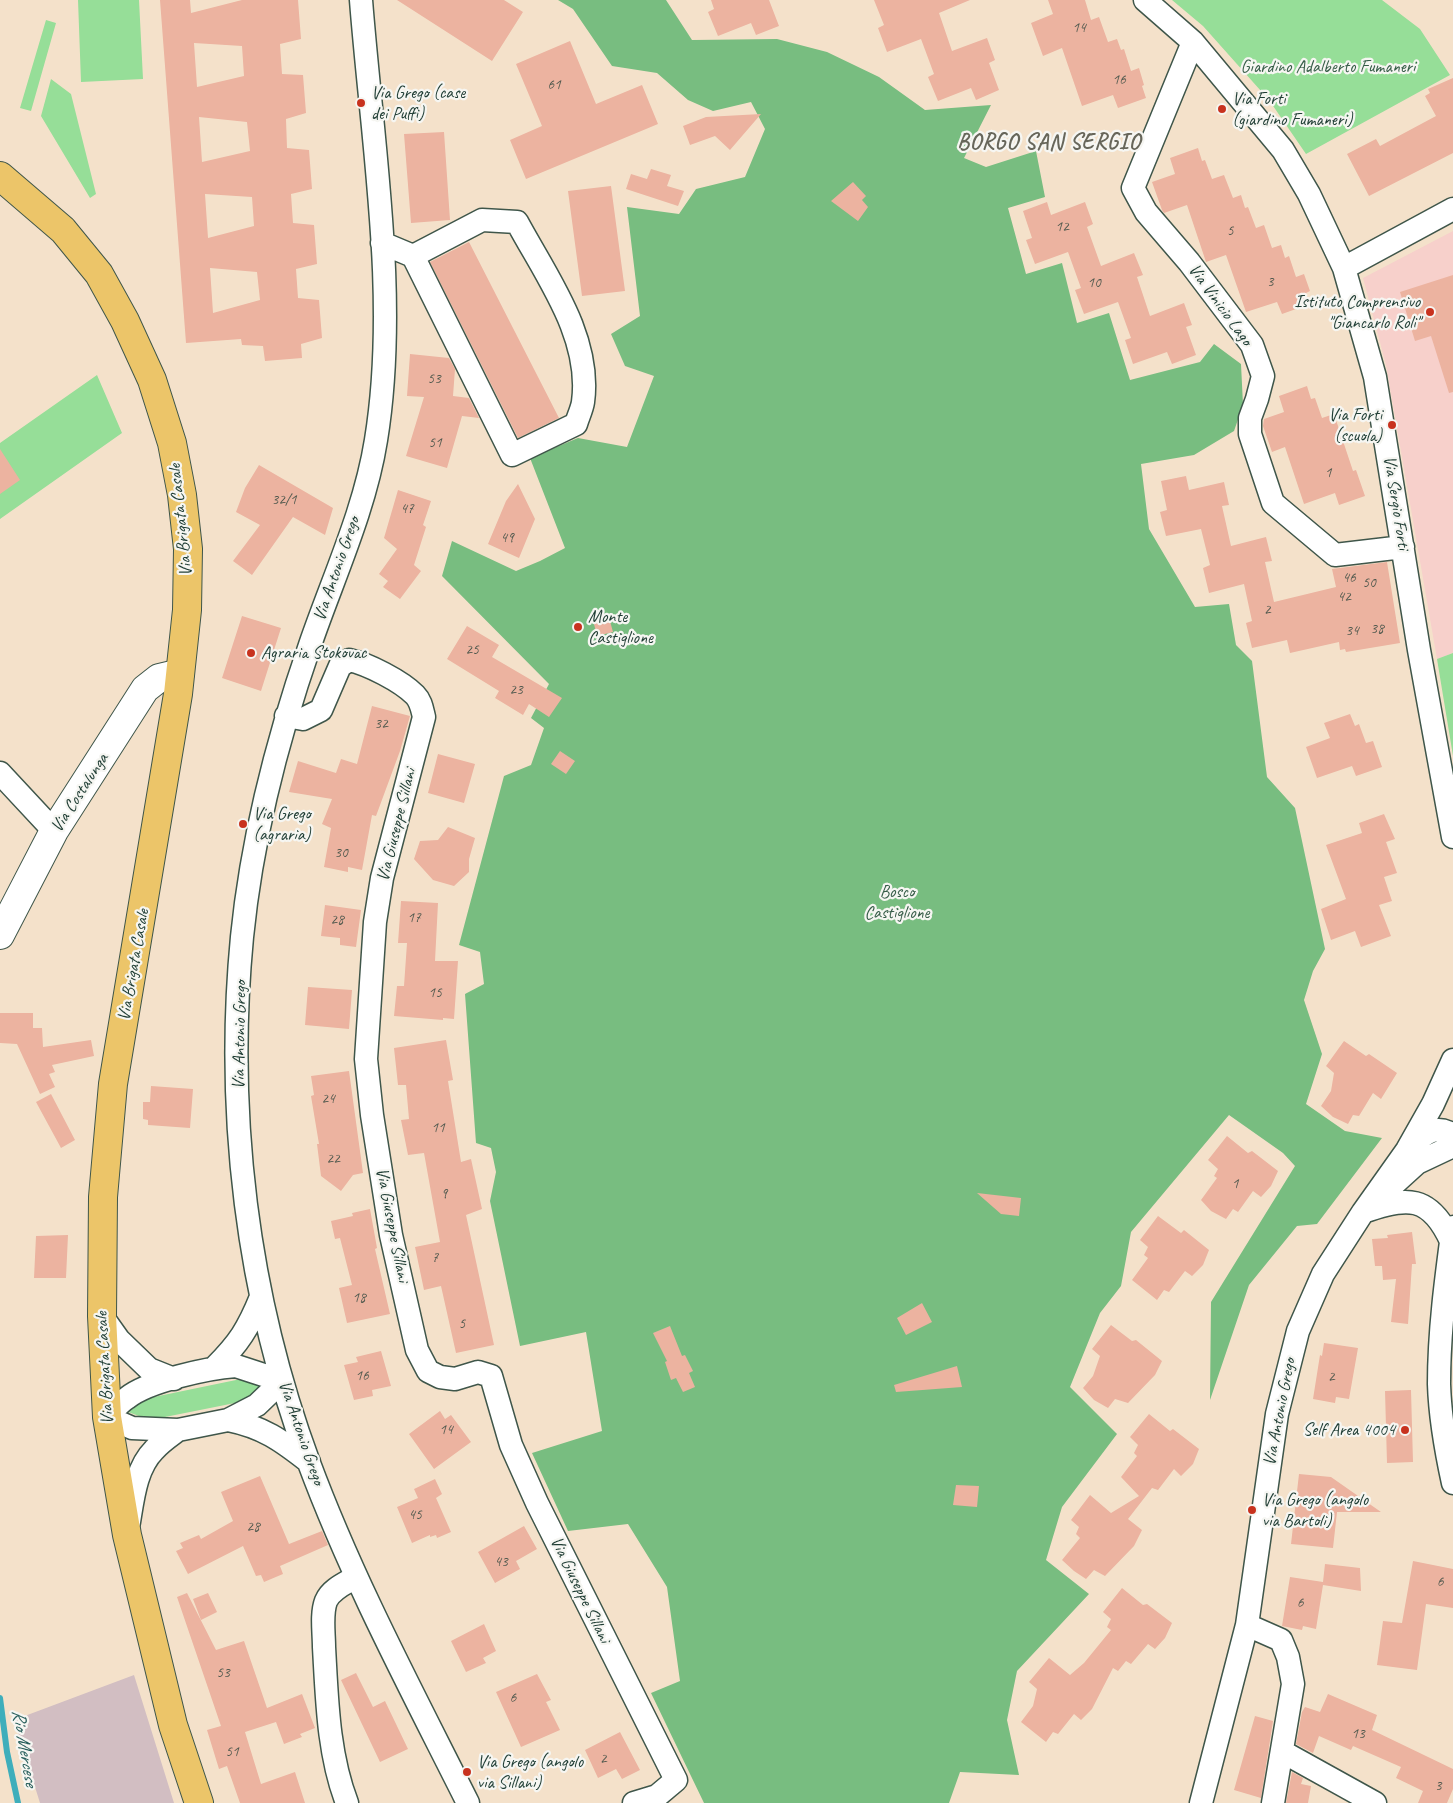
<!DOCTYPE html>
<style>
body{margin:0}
canvas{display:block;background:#f4e1ca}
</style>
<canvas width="1453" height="1803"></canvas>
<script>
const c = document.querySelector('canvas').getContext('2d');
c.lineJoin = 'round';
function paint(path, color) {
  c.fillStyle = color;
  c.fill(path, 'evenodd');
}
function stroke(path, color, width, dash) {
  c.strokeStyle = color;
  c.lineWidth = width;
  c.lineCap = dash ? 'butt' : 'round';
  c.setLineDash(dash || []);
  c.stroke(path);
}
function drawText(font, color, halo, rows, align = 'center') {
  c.font = font + ' Caveat,sans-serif';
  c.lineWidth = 4.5;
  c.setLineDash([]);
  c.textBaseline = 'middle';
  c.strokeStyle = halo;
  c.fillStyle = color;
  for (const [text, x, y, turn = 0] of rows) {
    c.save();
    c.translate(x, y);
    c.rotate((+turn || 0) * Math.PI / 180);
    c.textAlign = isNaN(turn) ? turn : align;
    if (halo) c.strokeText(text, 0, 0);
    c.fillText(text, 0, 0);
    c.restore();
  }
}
paint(new Path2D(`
 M1453,231V653L1437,659L1386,365L1363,278Z`), '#f7d0cb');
paint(new Path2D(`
 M134,1675L174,1803H40L14,1720Z`), '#d2bec2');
paint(new Path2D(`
 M78,0H139L143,79L81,82Z
 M1172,0H1382L1420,29L1450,75L1306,154L1269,100L1203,26Z
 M46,20L56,23L31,111L20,108Z
 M51,79L71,94L96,194L90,198L41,116Z
 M97,375L122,433L0,519V443Z
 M1453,653V756L1437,659Z
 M236,1380H251L265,1385L253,1395L240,1402L150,1420L128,1412L137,1403L149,1398Z`), '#96de98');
paint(new Path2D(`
 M558,0H666L692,40L777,39L827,52L879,77L925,110L991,105L964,158L986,167L1036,151L1045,197L1008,208L1026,274L1062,263L1077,323L1109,313L1130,380L1200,362L1214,344L1241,364L1243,405L1234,431L1194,455L1141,464L1149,529L1195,607L1229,604L1236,645L1252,661L1267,777L1295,808L1325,949L1313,971L1304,1000L1322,1054L1306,1104L1345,1131L1382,1138L1317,1224L1297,1226L1249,1285L1210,1400L1211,1302L1295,1166L1283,1153L1229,1115L1131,1232L1121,1286L1100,1313L1070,1387L1117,1434L1062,1507L1046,1560L1089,1594L1017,1671L1007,1720L1019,1775L960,1772L949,1803H704L651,1693L680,1681L667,1587L628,1524L568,1531L532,1453L602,1431L586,1332L520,1346L490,1201L496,1172L491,1148L476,1143L465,994L484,984L480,952L459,945L504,776L531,765L544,728L531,718L549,684L442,576L452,541L516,571L540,561L565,548L530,458L578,438L627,447L654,376L625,366L611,334L640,316L627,207L679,214L696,189L745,177L765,129L751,102L713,111L688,100L657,73L612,66L573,9Z`), '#78bd80');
stroke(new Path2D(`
 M0,1698L7,1752L18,1803`), '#3eaebb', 6);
paint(new Path2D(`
 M160,0H190L191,13L242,0H298L301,39L280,44L282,74L303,75L306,113L286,119L287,148L309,150L312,189L291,194L293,223L314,225L317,264L296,269L298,298L319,300L322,338L301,344L302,358L265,361L263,346L242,345L241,339L186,343ZM194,43L242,46L244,76L197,87ZM199,117L247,122L250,151L202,162ZM205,194L252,197L254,226L208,238ZM210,268L257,272L260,300L213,313Z
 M397,0H504L523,12L492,61Z
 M711,0H769L779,26L756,35L751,23L718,36L708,12L714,9Z
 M874,0H970L939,13L952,51L987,38L995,60L989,63L999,90L976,100L971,88L938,101L928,77L934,74L921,39L887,52L878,28L884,25Z
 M1048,0H1085L1091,20L1099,17L1108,42L1117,39L1121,50L1124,49L1131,71L1139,68L1144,85L1142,86L1146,98L1118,108L1113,95L1082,106L1062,48L1043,56L1031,23L1053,14Z
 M570,41L596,104L642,85L658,124L526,179L510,140L542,126L516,64Z
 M1453,78V153L1369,196L1347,154L1376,139L1380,146L1436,116L1425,96L1430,93L1428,89Z
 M761,114L730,150L715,136L690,145L683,126L706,117Z
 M444,132L450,220L411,223L404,134Z
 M1198,148L1202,161L1205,160L1212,179L1224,175L1233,198L1241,195L1245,208L1248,207L1256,228L1264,225L1272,248L1281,245L1285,258L1289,256L1296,277L1304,274L1310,291L1306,293L1310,304L1282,314L1277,302L1246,312L1226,255L1206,262L1187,205L1164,213L1162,210L1152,182L1175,174L1170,158Z
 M651,169L671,175L667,186L684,191L678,206L626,189L631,174L647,179Z
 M853,182L866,196L862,200L868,207L858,221L831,201Z
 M611,186L625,291L582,296L568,191Z
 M1047,202L1051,215L1085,202L1093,224L1087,227L1101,266L1134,253L1143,275L1137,277L1150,316L1184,303L1192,325L1186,327L1196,355L1172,364L1167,352L1133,364L1125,340L1131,338L1118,302L1084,314L1075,290L1081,288L1068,252L1035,264L1026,240L1032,238L1023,211Z
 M469,242L559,418L518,438L430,262Z
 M1453,275V392L1449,393L1431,336L1415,341L1400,292Z
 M410,354L449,358L455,369L453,396L469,398L479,418L462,416L447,468L406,456L424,397L407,396Z
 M1307,386L1311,399L1315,398L1322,418L1334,414L1353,471L1356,470L1365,496L1339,505L1335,493L1304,504L1285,447L1272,452L1263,426L1264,419L1284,412L1279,396Z
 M0,449L20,480L0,494Z
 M259,465L333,508L325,535L293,517L252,575L233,561L260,525L236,512L245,488Z
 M1186,476L1189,490L1224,482L1229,505L1222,506L1231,546L1266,537L1272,561L1265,562L1274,602L1336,587L1332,569L1387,562L1400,643L1346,652L1345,649L1340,650L1339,642L1290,653L1287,640L1252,648L1246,623L1252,621L1244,584L1209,593L1203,568L1210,565L1201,529L1166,536L1160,512L1167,510L1161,481Z
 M518,484L535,519L519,558L488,544L506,501Z
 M398,490L431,501L423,525L426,527L414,565L421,571L400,599L383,587L388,581L379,574L397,549L384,538Z
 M608,614L613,632L597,636L593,620Z
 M242,616L281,628L261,691L222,678Z
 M467,626L499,645L492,657L562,698L549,717L529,704L523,715L495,698L499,691L447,659Z
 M372,706L410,716L400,751L376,816L372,815L362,870L348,867V872L324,867L331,828L322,824L332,799L289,792L298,761L336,773L341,759L357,764Z
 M1350,714L1355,726L1359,724L1366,743L1373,741L1382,767L1356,776L1352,766L1317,778L1306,747L1330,738L1324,723Z
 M560,751L575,761L566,774L551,764Z
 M438,754L475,764L464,803L428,793Z
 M1384,814L1395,839L1386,842L1397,873L1384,877L1392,901L1379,905L1391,936L1361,947L1355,931L1331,940L1321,909L1346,899L1326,845L1362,833L1359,823Z
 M448,827L475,838L469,859V872L454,886L433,880L414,859L420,841L438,840Z
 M401,901L438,903L435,961H458L454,1019L443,1018V1020L394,1016L397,986H404L407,943H398Z
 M325,905L361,910L356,947L340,945V938L321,936Z
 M308,987L352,990L349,1029L305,1025Z
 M0,1013H33V1028H42L43,1047L91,1040L94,1056L52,1065L55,1072L49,1074L55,1087L40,1094L17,1044L0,1043Z
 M446,1040L453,1080L448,1081L461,1162L471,1159L482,1209L466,1215L494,1345L456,1353L441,1286L424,1290L415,1247L440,1242L424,1153L408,1155L401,1120L409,1119L406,1085H398L394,1048Z
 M1344,1041L1366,1056L1369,1054L1397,1073L1381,1099L1373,1093L1359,1116L1353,1115L1348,1124L1333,1117L1321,1106L1331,1091L1334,1073L1326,1066Z
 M349,1071L363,1173L353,1175L341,1191L321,1176L317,1144H319L311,1096L314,1095L311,1076Z
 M151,1086L193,1089L190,1128L148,1125V1120L143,1119V1102H150Z
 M51,1094L75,1140L61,1148L36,1102Z
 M1227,1136L1248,1153L1252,1151L1278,1171L1271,1186L1261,1197L1253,1191L1238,1212L1233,1209L1226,1219L1211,1211L1201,1200L1217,1178L1214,1176L1218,1169L1208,1160Z
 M977,1193L1021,1198L1019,1216L1001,1214Z
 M370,1209L377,1248L375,1249L390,1314L347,1323L339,1288L352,1285L340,1238L335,1239L331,1221L353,1216L352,1213Z
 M1158,1216L1181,1233L1184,1230L1209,1250L1203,1265L1192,1276L1185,1271L1169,1292L1164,1290L1157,1300L1132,1280L1148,1258L1144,1255L1148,1247L1140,1240Z
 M1412,1232L1416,1264H1412L1408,1324L1391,1322L1396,1279L1383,1280L1382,1266H1375L1372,1239L1388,1238L1387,1235Z
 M68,1235L66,1278H34L36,1236Z
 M922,1303L932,1322L906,1335L897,1318Z
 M1111,1325L1132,1341L1136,1340L1162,1361L1155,1375L1128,1403L1115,1399L1108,1408L1094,1400L1083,1388L1093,1376L1100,1356L1092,1349Z
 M670,1326L682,1356L685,1355L693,1371L689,1373L695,1387L683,1392L676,1378L671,1380L665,1362L667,1361L653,1333Z
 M1324,1343L1358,1348L1349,1399L1336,1397L1335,1403L1313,1399L1320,1355L1322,1356Z
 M381,1351L391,1386L372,1390L373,1396L354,1400L344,1365L358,1362L356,1357Z
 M957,1366L962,1387L896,1392L894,1385Z
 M1411,1390L1413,1462L1387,1463L1385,1391Z
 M440,1411L445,1419L451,1415L471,1442L434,1469L409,1434Z
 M1149,1414L1170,1431L1173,1429L1199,1449L1193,1464L1181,1476L1174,1469L1158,1490L1152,1488L1128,1519L1142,1530L1134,1546L1105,1576L1094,1570L1086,1579L1074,1571L1062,1560L1080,1538L1076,1534L1079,1527L1071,1520L1090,1495L1111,1513L1139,1496L1121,1477L1137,1456L1134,1453L1138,1445L1130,1437Z
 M1299,1474L1331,1477L1381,1512H1337L1333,1548L1291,1544Z
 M260,1476L289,1544L322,1531L328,1545L280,1566L283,1574L264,1582L261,1575L256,1576L243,1546L188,1574L176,1551L183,1548L180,1543L199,1535L201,1539L233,1521L221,1492Z
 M435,1479L442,1494L436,1498L451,1532L437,1538L436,1535L430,1537V1535L412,1543L397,1507L418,1498L414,1489Z
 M956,1485L979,1486L977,1507L953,1505Z
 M524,1526L537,1549L516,1561L520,1569L495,1583L478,1552Z
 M1413,1561L1453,1569V1608L1426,1604L1417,1670L1377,1665L1383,1621L1402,1623Z
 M1325,1564L1360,1568L1361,1591L1323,1585L1316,1629L1303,1626L1302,1630L1282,1626L1290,1577L1323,1582Z
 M1122,1588L1143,1605L1147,1604L1172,1623L1165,1638L1155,1649L1148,1644L1131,1664L1126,1661L1118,1671L1113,1668L1092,1709L1081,1720L1074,1714L1058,1734L1053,1732L1046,1742L1021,1722L1033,1706L1037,1689L1029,1682L1049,1658L1070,1675L1084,1663L1111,1630L1107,1627L1111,1619L1103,1612Z
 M187,1593L216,1650L244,1641L267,1708L302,1694L315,1728L300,1734L302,1737L284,1744L276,1722L245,1732L261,1784L295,1772L305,1803H240L227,1766L219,1769L207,1730L221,1726L177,1597Z
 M208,1593L217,1612L201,1620L193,1599Z
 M484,1624L496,1651L483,1658L486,1663L466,1672L451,1641Z
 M356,1673L373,1707L385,1701L408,1749L380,1762L341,1680Z
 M537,1674L551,1700L546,1702L560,1730L521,1747L496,1692Z
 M1328,1694L1377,1715L1372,1730L1453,1769V1789L1447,1803H1418L1423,1791L1396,1778L1401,1767L1353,1746L1351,1750L1319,1736L1313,1753L1296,1744L1302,1712L1305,1707L1320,1712Z
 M1255,1716L1273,1721L1261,1798L1234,1790Z
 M620,1732L640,1770L622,1779L616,1769L598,1778L585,1750Z
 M1292,1772L1303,1778L1301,1784L1311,1786L1308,1803H1286Z`), '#ecb3a0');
const minor = new Path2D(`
 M361,0C372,142 399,299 376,440C365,510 333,578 310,645C277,740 252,837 242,937C225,1114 247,1296 309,1463C353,1581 412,1691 468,1803
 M1145,0L1193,42L1283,150L1309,194L1344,268L1375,377L1419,650L1453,837
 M1193,42L1133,188L1146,212L1189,262L1252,345L1263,376L1257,399L1250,418V434L1273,503L1335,555L1403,547
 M382,243L413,256L512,455L576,424C578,417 582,409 583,402C592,337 546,276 517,222L482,220L413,256
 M1344,268L1453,209
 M286,716L303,719L321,710L340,666L349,660C368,664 401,681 415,695C421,701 422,709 424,717L382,878L375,922L366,1059L372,1115L391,1235L417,1350L428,1371L440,1377L455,1379L478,1372L491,1376L511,1445L537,1503L676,1780L657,1796L634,1803
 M0,773L54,831
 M1413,1145C1424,1133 1437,1124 1453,1135
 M1395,1183L1417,1163L1453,1146
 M1363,1212C1407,1196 1430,1195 1451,1241
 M1453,1227C1446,1279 1439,1331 1439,1384C1440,1417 1446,1451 1453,1483
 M102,1316L119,1340L149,1369L174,1379
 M236,1366L282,1381L257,1405L228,1420L178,1430L132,1428L107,1417C113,1411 119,1403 127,1398C148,1381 208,1368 236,1366Z
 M215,1367C239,1343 248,1329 261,1297
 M228,1420C263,1427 281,1440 309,1462
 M129,1522C133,1498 136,1468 154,1450C161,1442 170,1436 178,1430
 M1247,1625L1281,1640L1288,1657L1293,1684L1273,1803
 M1283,1752L1375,1803
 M347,1803C328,1754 327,1699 324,1647C324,1633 321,1614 326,1601C331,1589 346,1583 356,1577
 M1201,1803L1247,1625L1277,1414L1298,1331L1323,1274L1363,1212L1407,1150L1433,1104L1453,1060`);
const tertiary = new Path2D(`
 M0,935L54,831L145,689L159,678L180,673`);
const primary = new Path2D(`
 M0,176L63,230L99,274L125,321L152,380L172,443L182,495L188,549L187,610L178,694L113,1084L103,1197L102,1316L107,1417L127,1535L173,1725L199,1803`);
stroke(minor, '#3f564a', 25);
stroke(tertiary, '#3f564a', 30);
stroke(primary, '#3f564a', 30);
stroke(minor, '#fff', 22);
stroke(tertiary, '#fff', 28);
stroke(primary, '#ecc569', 28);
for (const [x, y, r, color] of [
 [361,103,5,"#c8321e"],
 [1222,109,5,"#c8321e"],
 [1430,312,5,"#c8321e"],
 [1392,425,5,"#c8321e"],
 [578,627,5,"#c8321e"],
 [251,653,5,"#c8321e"],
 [243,824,5,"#c8321e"],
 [1405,1430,5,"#c8321e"],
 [1252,1510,5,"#c8321e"],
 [467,1772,5,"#c8321e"]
]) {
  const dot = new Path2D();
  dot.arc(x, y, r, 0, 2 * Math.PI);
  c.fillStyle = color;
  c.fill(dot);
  stroke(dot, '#f6f6f2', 2);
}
drawText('15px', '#525a4f', null, [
 ["14",1079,28],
 ["16",1119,80],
 ["61",554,85],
 ["12",1062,227],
 ["5",1230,231],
 ["3",1270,282],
 ["10",1094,283],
 ["53",434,379],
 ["51",435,443],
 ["1",1328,473],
 ["32/1",284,500],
 ["47",407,509],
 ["49",507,538],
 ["46",1349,578],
 ["50",1369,583],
 ["42",1344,597],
 ["2",1267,610],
 ["38",1377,629],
 ["34",1352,631],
 ["25",472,650],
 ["23",516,690],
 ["32",381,724],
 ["30",341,853],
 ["17",414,918],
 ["28",337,920],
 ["15",435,993],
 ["24",328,1099],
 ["11",438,1128],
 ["22",333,1159],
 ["1",1235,1184],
 ["9",444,1194],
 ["7",435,1258],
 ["18",359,1298],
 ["5",462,1324],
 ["16",362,1376],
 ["2",1331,1377],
 ["14",446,1430],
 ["45",415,1515],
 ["28",253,1527],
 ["43",501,1562],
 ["6",1440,1582],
 ["6",1300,1603],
 ["53",223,1673],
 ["6",513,1698],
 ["13",1358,1734],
 ["51",232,1752],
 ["2",603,1759],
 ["3",1438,1786]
]);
drawText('18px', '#375d48', '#f6f6f2', [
 ["Giardino Adalberto Fumaneri",1328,67],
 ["Bosco",897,892],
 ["Castiglione",897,913]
]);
drawText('18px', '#1f3d34', '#f6f6f2', [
 ["Via Grego (case",371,93],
 ["dei Puffi)",371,114],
 ["Via Forti",1232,99],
 ["(giardino Fumaneri)",1232,120],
 ["Istituto Comprensivo",1420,302,"right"],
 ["\"Giancarlo Roli\"",1420,323,"right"],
 ["Via Forti",1382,415,"right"],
 ["(scuola)",1382,436,"right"],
 ["Monte",588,617],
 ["Castiglione",588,638],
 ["Agraria Stokovac",261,653],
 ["Via Grego",253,814],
 ["(agraria)",253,835],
 ["Self Area 4004",1395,1430,"right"],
 ["Via Grego (angolo",1262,1500],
 ["via Bartoli)",1262,1521],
 ["Via Grego (angolo",477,1762],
 ["via Sillani)",477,1783]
], 'left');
drawText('18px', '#1f3d34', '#f6f6f2', [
 ["Via Vinicio Lago",1220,305,54],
 ["Via Sergio Forti",1396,503,81],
 ["Via Brigata Casale",181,520,-96],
 ["Via Antonio Grego",337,569,-71],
 ["Via Costalunga",80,793,-57],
 ["Via Giuseppe Sillani",397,825,-76],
 ["Via Brigata Casale",134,965,-80],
 ["Via Antonio Grego",240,1035,-89],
 ["Via Giuseppe Sillani",392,1225,79],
 ["Via Brigata Casale",105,1368,-93],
 ["Via Antonio Grego",1280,1412,-79],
 ["Via Antonio Grego",301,1433,71],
 ["Via Giuseppe Sillani",580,1590,64]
]);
drawText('italic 19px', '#285f5c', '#f6f6f2', [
 ["Rio Mercese",24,1748,80]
]);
c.letterSpacing = '1px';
drawText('bold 22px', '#67665a', '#f6f6f2', [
 ["BORGO SAN SERGIO",1049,143]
]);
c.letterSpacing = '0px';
</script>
